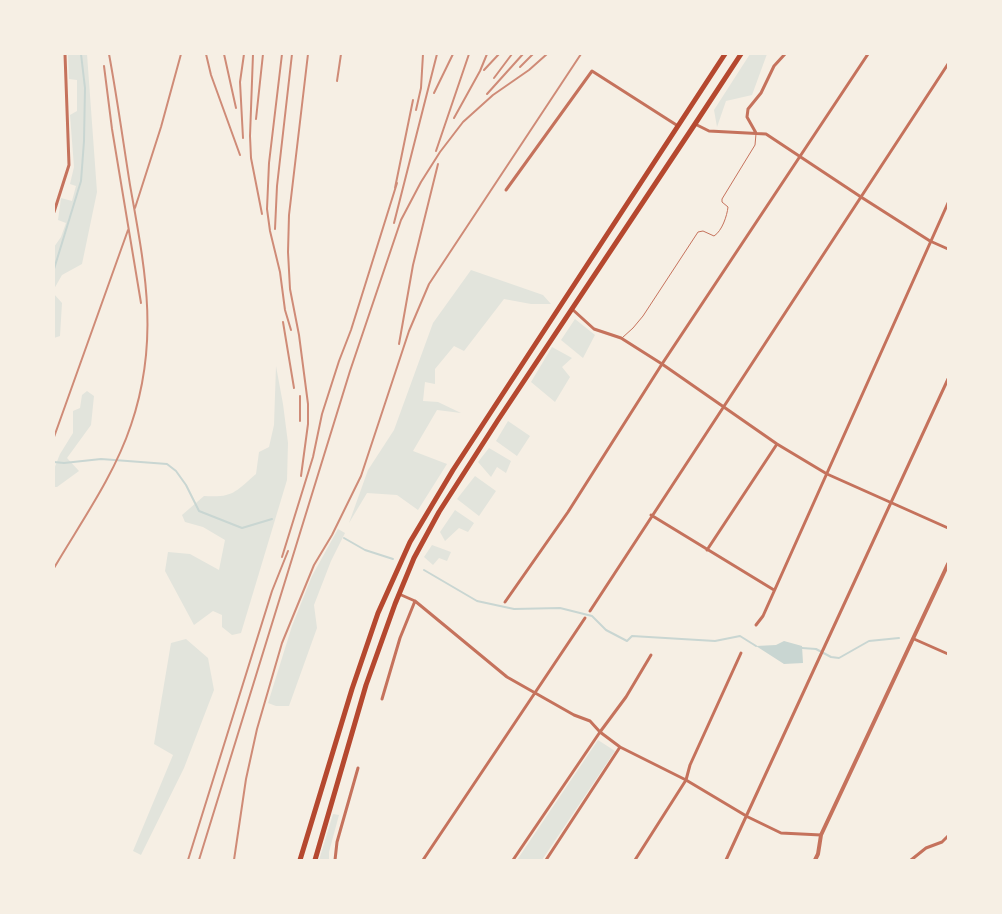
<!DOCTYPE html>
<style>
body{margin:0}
#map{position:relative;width:1002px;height:914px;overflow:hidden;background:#f6efe4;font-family:Helvetica,sans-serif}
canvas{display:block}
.frame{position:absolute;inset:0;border:55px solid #f6efe4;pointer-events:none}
</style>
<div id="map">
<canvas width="1002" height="914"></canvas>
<div class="frame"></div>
</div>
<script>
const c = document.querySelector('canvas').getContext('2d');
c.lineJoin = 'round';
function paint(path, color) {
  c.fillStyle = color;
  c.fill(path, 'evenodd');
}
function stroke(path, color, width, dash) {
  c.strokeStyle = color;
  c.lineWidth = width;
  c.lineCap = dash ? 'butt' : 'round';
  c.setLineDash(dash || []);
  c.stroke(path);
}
paint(new Path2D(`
 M68,54H87L97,192L82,264L62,275L54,289V247L61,237L66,223L58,220L61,198L72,201L76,186L70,184L74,167L70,115L77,111V80L69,79Z
 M750,54H767L752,95L726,101L717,127L714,110Z
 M471,270L543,295L551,304H531L504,299L464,351L454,346L435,369V384L425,382L423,401L438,402L461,413L437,410L413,451L447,464L418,510L397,495L367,493L349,523L368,470L394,430L433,323Z
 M54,294L62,303L60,336L54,338Z
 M575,319L595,335L583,358L561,340Z
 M552,347L572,358L562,367L570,377L555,402L531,382Z
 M276,366L283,404L288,443L287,480L241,633L232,635L222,627V615L213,611L194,625L165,571L168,552L190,554L219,570L225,540L203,527L185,522L182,515L204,496C233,498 235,492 256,474L259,452L269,447L274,425Z
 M87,391L94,396L91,425L67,458L79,471L57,487H54V469L60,454L73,433V411L80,408L82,395Z
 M508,421L530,436L517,456L496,441Z
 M489,448L511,461L506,473L497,467L491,477L478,462Z
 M475,476L496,491L479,516L457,499Z
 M455,510L474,523L468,532L459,528L445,541L440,532Z
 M338,529L345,533L331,561L314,605L317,628L289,706H276L268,703L292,626L312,576Z
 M432,545L451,552L447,561L439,558L433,565L424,557Z
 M186,639L208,658L214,690L184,768L141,855L133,851L173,755L154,744L171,643Z
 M598,740L615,751L542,860H517Z
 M333,814L339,815L329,852V860H319Z`), '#e2e4dc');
paint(new Path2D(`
 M784,641L802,646L803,663L784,664L756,646L776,645Z`), '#c9d6d2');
stroke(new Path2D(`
 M54,269L81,181L84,141L85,88L81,54
 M54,462L64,463L101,459L167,464L176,471L186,485L199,511L242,528L272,519
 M344,538L365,550L393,559
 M424,570L477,601L514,609L560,608L592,616L606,630L627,641L632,636L715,641L740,636L756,646
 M802,648L816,649L831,657L839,658L869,641L899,638`), '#c9d6d2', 2);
stroke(new Path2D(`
 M622,338L633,328L643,316L698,232L703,231L714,236C722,231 727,216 728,207L722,202V199L755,145L756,134`), '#c5725c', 1);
stroke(new Path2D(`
 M695,124L709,131L766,134L861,197L930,241L948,249
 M756,133L747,117L748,109L761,93L774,66L785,54
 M506,190L592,71L678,126
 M54,212L69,165L65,54
 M572,309L594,329L621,338L662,364L777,444L827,474L948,528
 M651,515L774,590
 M707,550L777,444
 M399,594L415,601L507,677L574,715L590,721L600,732L620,747L686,780L748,817L781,833L821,835
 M505,602L568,512L662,364L868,54
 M590,611L948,64
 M756,625L763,616L948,203
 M914,639L948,654
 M382,699L400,638L415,601
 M335,860L337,842L358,768
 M423,860L585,618
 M513,860L600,732L626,697L651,655
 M546,860L620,747
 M635,860L686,780L690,765L741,653
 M726,860L948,379
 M911,860L926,848L942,842L948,836`), '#c5725c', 3);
stroke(new Path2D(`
 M815,860L818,854L821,835L948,564`), '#c5725c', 4);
stroke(new Path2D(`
 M300,860L352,689L378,613L410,542L453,470L725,54
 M315,860L366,685L395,604L414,558L439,512L498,420L695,124L741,54`), '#b5482f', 5);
stroke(new Path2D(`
 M206,54L211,75L240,155
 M224,54L236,108
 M253,54L250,136L251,158L262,214
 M282,54L269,163L267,209L270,231L280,272L285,310L291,330
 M104,66L112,129L141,303
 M520,67L533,54
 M484,70L499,54
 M494,78L512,54
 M337,81L341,54
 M434,93L453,54
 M487,94L523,54
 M416,110L421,88L423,54
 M454,118L480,71L487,54
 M256,119L263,54
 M243,138L240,82L244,54
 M436,151L469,54
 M395,188L413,100
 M135,208L161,127L181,54
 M394,223L437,54
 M275,229L277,186L292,54
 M283,322L294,388
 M399,344L413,265L438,164
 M300,396V421
 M54,437L128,230
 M301,476L308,424V404L299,335L290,289L288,252L289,215L308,54
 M282,557L313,457L322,414L339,361L351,330L397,183
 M54,568C81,522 114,476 131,425C160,340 145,269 130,185C123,141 117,97 109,54
 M188,860L272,591L288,551
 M199,860L350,371L401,220L421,182L440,152L463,122L493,95L529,70L547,54
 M234,860L246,779L257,729L282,643L314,565L332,535L361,476L409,331L429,284L581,54`), '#cf8b77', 2);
</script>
